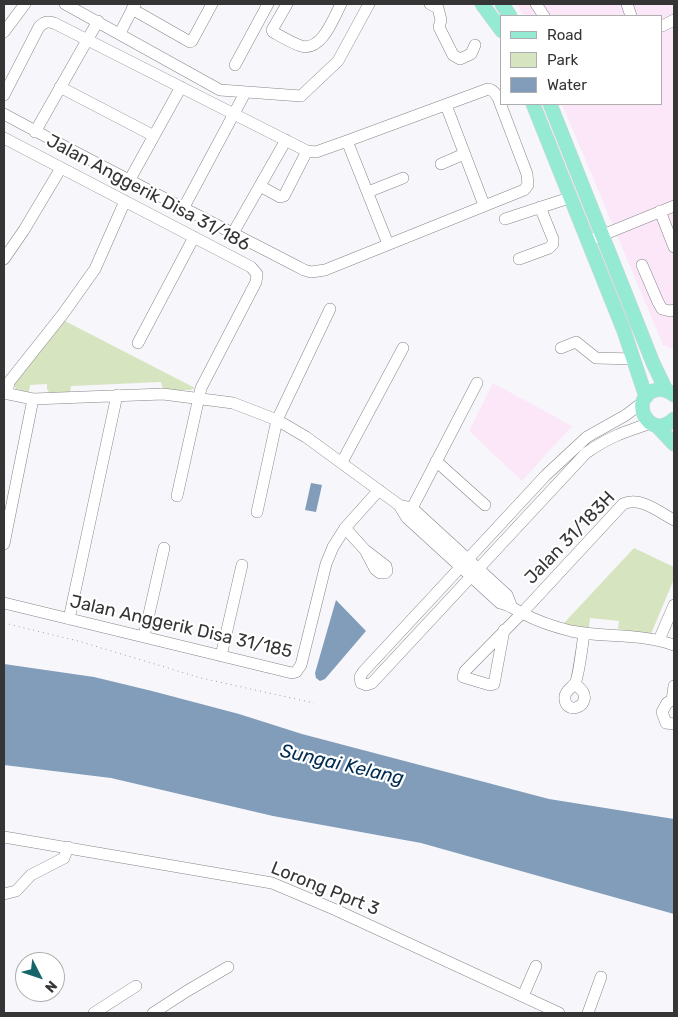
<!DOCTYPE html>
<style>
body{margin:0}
#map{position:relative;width:678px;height:1017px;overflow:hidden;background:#f7f7fb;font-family:Rubik,sans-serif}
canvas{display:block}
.frame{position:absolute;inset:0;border:5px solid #353536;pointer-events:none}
.legend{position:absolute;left:500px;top:15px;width:162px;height:90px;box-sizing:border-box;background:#fff;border:1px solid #aeaeaf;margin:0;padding:6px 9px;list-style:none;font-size:15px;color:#353536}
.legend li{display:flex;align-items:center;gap:10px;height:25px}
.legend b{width:25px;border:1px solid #aeaeaf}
.north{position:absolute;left:15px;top:952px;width:50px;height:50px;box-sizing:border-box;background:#fff;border:1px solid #aeaeaf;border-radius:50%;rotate:131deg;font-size:14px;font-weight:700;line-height:20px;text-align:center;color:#353536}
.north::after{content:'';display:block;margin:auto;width:18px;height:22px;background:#166569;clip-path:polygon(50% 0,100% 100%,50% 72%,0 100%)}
</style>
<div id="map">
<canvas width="678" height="1017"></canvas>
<div class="frame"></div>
<ul class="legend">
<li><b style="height:6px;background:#95ead4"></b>Road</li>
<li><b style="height:14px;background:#d7e4c0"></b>Park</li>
<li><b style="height:14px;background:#829dba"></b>Water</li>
</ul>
<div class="north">N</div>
</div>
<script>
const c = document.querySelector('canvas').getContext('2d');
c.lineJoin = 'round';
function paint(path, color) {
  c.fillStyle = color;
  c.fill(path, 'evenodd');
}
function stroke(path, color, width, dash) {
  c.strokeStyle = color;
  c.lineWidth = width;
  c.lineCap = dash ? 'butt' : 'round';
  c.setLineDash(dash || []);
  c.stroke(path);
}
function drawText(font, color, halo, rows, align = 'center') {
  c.font = font + ' Rubik,sans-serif';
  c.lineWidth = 4.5;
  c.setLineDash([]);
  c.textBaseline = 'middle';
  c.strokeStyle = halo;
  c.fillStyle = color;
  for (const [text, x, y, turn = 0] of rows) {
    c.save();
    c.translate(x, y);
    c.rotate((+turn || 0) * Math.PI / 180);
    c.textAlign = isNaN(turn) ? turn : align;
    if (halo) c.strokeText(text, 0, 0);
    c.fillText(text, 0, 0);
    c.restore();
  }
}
paint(new Path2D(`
 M517,4H674V350L663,345L562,104H662V16H524Z
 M493,383L572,426L522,481L469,431Z`), '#fbe7f7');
paint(new Path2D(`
 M63,320L195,388L190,390H163L161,382L71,386L70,394C61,394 45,398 47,384L30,385L29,392L16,389L14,385L16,380Z
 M634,548L674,567V579L651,634L618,629L619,621L590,618L589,627H574L564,623Z`), '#d7e4c0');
paint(new Path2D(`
 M311,483L322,485L316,512L305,510Z
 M336,600L366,631L325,679L320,681L316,678L315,673Z
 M4,664L94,677L152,691L239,714L302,734L549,799L674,819V914L421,843L273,816L111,778L4,765Z`), '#829dba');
const minor = new Path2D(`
 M65,4L220,90L301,96L338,61L369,4
 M287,4L272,30L273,32C282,37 292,43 301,46C322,52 334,17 341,4
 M430,4L438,8L441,20L439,27L453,55L460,59L471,54L475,45
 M536,4L544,16
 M627,4L631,16
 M132,9L190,42L192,41L212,4
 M662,26L674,20
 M4,32L25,4
 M120,33L135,4
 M235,65L268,4
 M60,87L154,136
 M4,95L39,27C44,22 47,21 54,23L307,151L316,152L347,141L488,89C495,90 498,97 500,103L527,174L528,185L524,190L325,270L311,272L304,270C204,218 103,168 4,114
 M446,105L484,205
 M35,132L98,21
 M4,138L251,267L257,274L256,282L201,388L177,496
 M347,141L388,244
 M441,164L464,154
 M129,181L181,87
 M260,186L280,197L284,196L307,151
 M368,192L403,178
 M184,207L245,93
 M660,211L674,247
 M505,219L569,198
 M233,233L286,140
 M588,241L674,206
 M4,259L24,230L61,168
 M519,259L549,248L553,244V239L540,207
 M642,265L658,302L662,309L670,311L674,310
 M138,343L194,237
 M561,348L576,342L596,358L634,359
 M4,393L33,399L163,394L233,403L277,420L306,437L399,505L412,508L507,595L511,605
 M7,394L9,382L63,314L95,269L125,201
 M643,402L626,415L587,437L546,475L363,672L360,677L361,683L366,685L372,683L586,453C609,437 624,432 651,423
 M436,461L485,505
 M342,462L403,348
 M399,505L407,518L500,603C513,606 513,609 524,614C539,622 555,627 571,631C605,638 641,633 674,645
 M257,512L277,420L330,309
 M409,514L477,383
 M345,528L365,550L386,566L387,571L385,573H380L375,569L365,550
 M4,544L33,399
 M4,603L292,673L296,672L301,665L326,564L333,547L345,528L379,490
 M69,619L117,395
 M504,630L494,684L490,685L463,677L465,671L522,613L623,504C640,496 659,512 674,520
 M144,636L164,548
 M659,640L674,605
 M221,656L242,565
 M575,683C577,686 581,689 583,692C591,708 563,716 565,696C566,690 572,688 575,683C578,679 583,641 584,633
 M674,686L672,700L667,703L662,712L666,723L674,724
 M4,837L272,883L336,910L559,1013
 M4,894L16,891L31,875L64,858L68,847
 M523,996L536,966
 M94,1013L136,986
 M153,1013L187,991L228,967
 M588,1013L601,977`);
const major = new Path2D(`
 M482,4L502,31
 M502,4L510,16
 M533,104L624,331L646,397
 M550,104L653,363L666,390
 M674,395C669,391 663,388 656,390C627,397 649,443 674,419
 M657,426L674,444`);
stroke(minor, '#86868a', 12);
stroke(major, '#d3d3d3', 15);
stroke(new Path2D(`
 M4,623L78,641L201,678L314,703`), '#9d9da0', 1, [1, 4]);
stroke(minor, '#fff', 11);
stroke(major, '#95ead4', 14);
drawText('18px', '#353536', '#fff', [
 ["Jalan Anggerik Disa 31/186",148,193,28],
 ["Jalan 31/183H",570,538,-46],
 ["Jalan Anggerik Disa 31/185",181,627,13],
 ["Lorong Pprt 3",325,889,22]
]);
drawText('italic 19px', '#002c51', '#fff', [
 ["Sungai Kelang",342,765,13]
]);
</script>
